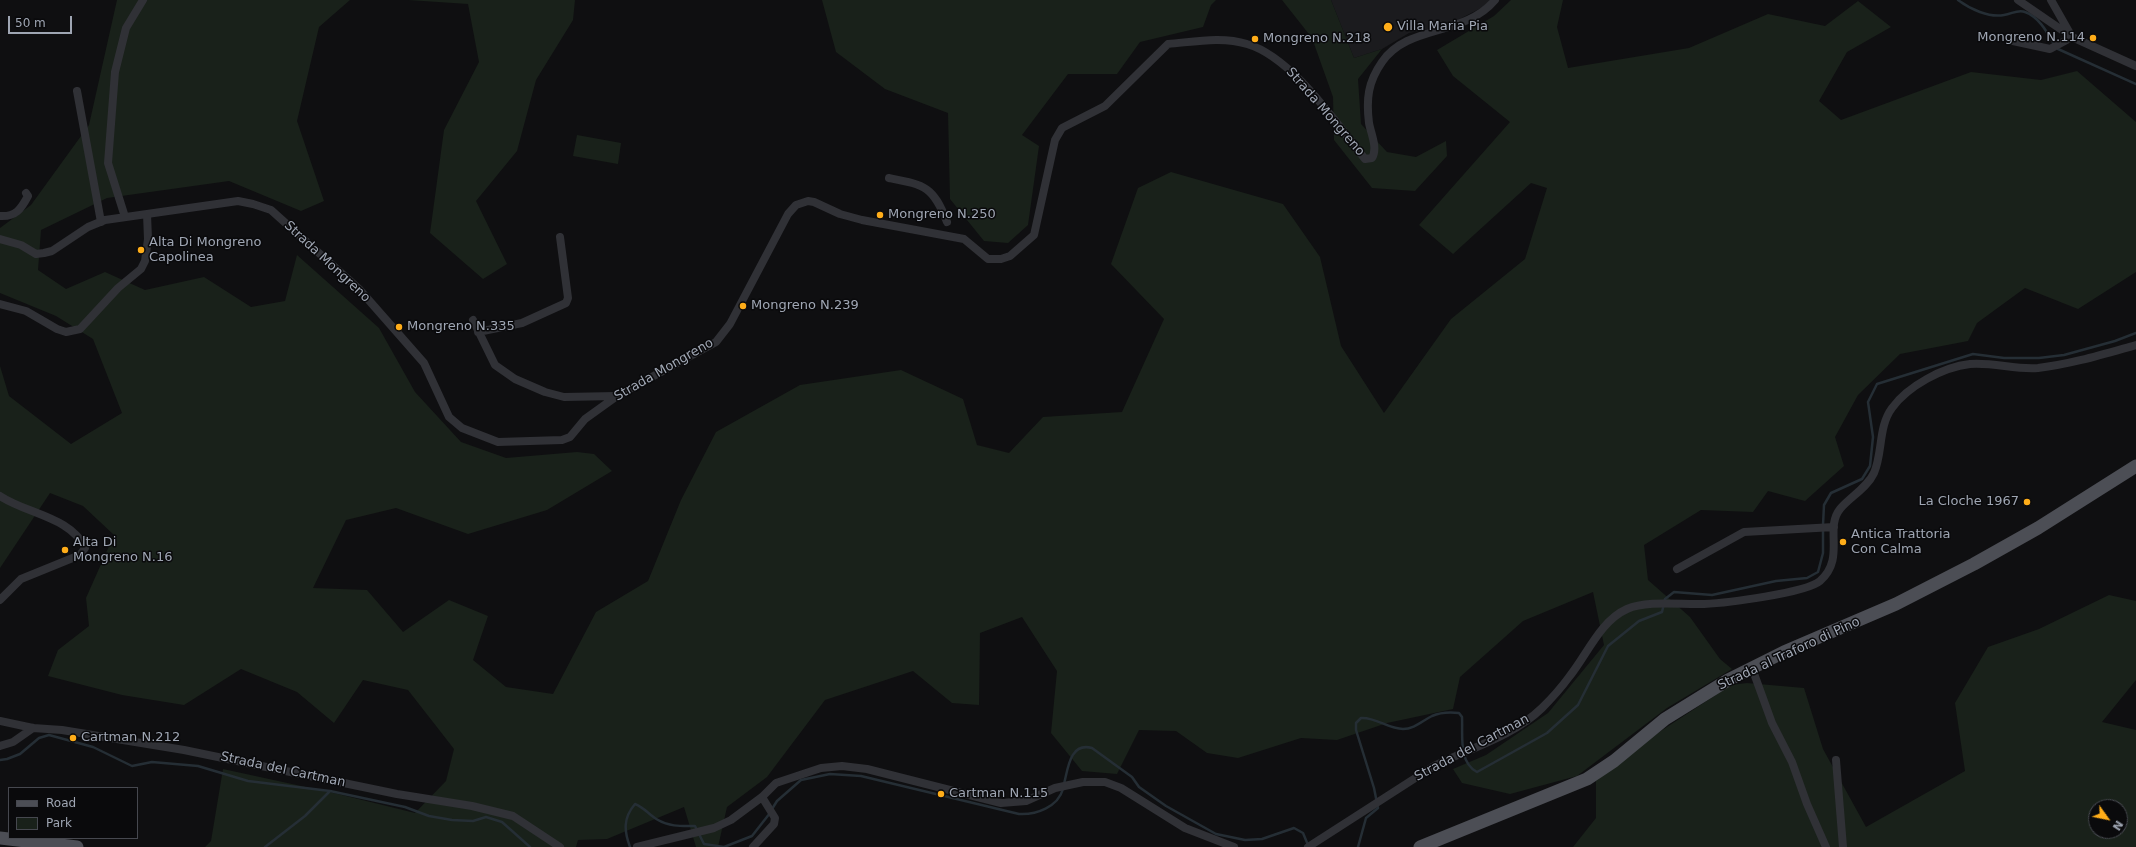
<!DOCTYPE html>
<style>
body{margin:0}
#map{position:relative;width:2136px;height:847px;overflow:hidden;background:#0f0f11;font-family:"DejaVu Sans",sans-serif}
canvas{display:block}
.legend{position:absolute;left:8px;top:787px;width:130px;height:52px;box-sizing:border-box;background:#0a0a0c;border:1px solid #46484f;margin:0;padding:5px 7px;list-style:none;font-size:12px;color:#9fa6b3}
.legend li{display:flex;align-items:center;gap:8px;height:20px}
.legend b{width:20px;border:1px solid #46484f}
.north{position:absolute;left:2088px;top:799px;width:40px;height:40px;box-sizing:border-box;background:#0a0a0c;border:1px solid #46484f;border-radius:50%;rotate:123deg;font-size:11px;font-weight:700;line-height:16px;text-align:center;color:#9fa6b3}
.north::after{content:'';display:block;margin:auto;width:14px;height:18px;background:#ffad19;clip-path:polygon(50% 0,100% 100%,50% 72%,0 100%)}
.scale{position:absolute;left:8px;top:16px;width:64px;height:18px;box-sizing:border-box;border:2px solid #9fa6b3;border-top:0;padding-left:5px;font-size:12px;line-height:14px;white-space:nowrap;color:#9fa6b3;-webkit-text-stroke:3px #0a0a0c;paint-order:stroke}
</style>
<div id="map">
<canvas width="2136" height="847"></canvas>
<ul class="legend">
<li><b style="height:5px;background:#4c4e55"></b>Road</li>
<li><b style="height:11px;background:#19211a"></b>Park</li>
</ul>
<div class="north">N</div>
<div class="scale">50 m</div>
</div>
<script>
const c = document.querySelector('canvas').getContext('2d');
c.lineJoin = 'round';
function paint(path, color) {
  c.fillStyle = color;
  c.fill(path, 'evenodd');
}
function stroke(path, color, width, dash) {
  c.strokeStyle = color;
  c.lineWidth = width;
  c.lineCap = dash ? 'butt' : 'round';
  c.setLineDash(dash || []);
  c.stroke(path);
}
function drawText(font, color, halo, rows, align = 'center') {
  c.font = font + ' "DejaVu Sans",sans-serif';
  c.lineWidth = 3;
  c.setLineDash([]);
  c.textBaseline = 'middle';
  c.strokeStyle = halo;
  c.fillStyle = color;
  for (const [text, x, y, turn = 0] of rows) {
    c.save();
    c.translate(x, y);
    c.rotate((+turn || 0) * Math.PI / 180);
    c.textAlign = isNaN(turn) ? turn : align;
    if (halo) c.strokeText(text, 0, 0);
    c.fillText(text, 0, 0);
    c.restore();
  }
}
paint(new Path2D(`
 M1331,0H1490L1483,7L1448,25L1409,33L1382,49L1354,58Z`), '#1b1b1e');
paint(new Path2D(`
 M117,0H350L319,27L297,121L324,201L301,211L229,181L107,198L41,230L38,270L66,289L105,272L145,290L204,277L251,307L285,301L297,255L379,328L415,392L461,442L506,458L577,452L594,454L612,471L547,510L468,534L396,508L346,520L313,588L367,590L403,632L449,600L488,616L473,660L506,687L553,694L596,612L648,581L681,500L716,432L800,385L901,370L963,399L977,445L1009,453L1043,417L1122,412L1164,319L1111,264L1138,188L1171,172L1283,204L1320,257L1341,346L1384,413L1451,319L1525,259L1547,188L1531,183L1453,254L1419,225L1510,122L1453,76L1437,50L1494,16L1511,0H1563L1557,27L1568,68L1689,48L1768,14L1825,26L1858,1L1891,27L1847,52L1819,101L1841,120L1971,72L2041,80L2077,71L2136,122V272L2078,309L2025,288L1977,323L1968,341L1900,354L1858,395L1835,437L1844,466L1805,501L1768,491L1753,512L1701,510L1644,545L1648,580L1690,617L1720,659L1732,669L1667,708L1577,776L1510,794L1462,783L1453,769L1486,755L1548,713L1604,645L1593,592L1523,621L1460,677L1453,709L1387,723L1337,740L1301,738L1238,758L1207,753L1176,731L1139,730L1117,774L1082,771L1051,733L1057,671L1022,617L980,633L979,705L952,703L913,671L825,700L767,777L727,807L718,847H696L684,807L607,839L578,840L576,847H205L211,841L223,769L338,794L415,813L446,781L454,749L408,690L363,680L334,723L297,692L241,669L184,705L122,695L48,676L58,650L89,626L86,598L114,535L83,506L50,493L0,568V366L9,396L71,444L122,413L93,339L56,316L0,293V228L31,205L89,125Z
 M408,0H575L573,20L536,80L517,151L476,201L507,264L483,279L430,233L444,130L479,62L468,4Z
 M822,0H1216L1211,5L1203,27L1140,42L1117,74H1068L1022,135L1039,146L1028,225L1008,243L984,241L950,199L948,113L885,89L836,52Z
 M1282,0H1331L1354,58L1382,49L1358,79L1361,124L1387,152L1416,157L1446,141L1447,156L1415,191L1372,188L1334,140L1333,97L1312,38Z
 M577,135L621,143L618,164L573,156Z
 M2109,595L2136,601V680L2102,722L2136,730V847H1573L1596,818V781L1641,744L1731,685L1747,683L1804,688L1823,749L1866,827L1965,771L1955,703L1988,647L2039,629ZM2096,807H2120V831H2096Z`), '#19211a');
stroke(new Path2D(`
 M1958,0C1970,9 1989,18 2004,15C2012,14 2018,9 2025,12C2039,17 2047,32 2054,44
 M2058,49L2136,84
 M1823,525L1824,505L1831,493L1862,479L1870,466L1873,437L1868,402L1877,384L1973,354L2004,358H2039L2064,355L2115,341L2136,333
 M0,760L7,759L20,754L39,738L49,735L93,747L132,766L152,762L198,766L248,781L330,791L405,807L429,816L452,820L473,821L486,817L502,822L530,847
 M1064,784C1068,768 1070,742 1092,748L1132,777L1139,787L1166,806L1216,834L1245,840L1262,839L1294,828L1303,833L1308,845
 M772,809L777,801L801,780L830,774L861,776L1019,814C1036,815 1058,807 1063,789
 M704,844L724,847L752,836L770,813
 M265,847L305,816L330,791
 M630,847C624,831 623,818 635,804C645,808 649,815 658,820C670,827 682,826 695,826L704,844
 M1358,847L1366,818L1378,808L1374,788L1356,730V723L1361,718C1376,717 1388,729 1403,729C1414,729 1422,721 1432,716C1441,712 1450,712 1459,713L1462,717C1463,735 1458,762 1477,772L1547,733L1578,705L1608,646L1639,621L1662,612L1665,599L1674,592L1712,595L1776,581L1807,578L1818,572L1823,553V530`), '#252e35', 2.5);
stroke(new Path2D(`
 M2018,0L2072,37L2136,66
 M2013,41L2050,49L2072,37L2051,0
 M77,91L101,222
 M889,178C925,185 933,186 947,222
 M0,216C16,217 21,209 28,196L26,193
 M125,217L108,163L115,72L126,28L143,0
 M0,239L21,245L36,254L44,253L52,251L88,227L105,220L238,201L253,204L271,210L359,289L424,363L449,417L462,428L498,442L562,440L570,437L585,419L617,396L716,342L730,324L788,214L796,205L808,201L814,202L840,214L862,220L964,239L988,259H1001L1010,256L1034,235L1055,140L1062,128L1105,106L1168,44C1193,42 1222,36 1247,44C1292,57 1336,123 1365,159L1372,158C1378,148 1371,134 1369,123C1366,99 1368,82 1382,62C1408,24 1464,37 1495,0
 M0,304L26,311L57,329L66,332L80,329L118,288L141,269L145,261L148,239L147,214
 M473,320L495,365L515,379L545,392L564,397L616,396
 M478,332L522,323L566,303L568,298L560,237
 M0,496C27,514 71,517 85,548L80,555L21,579L0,600
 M1677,569L1744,532L1834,527
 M1752,668L1772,723L1792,762L1807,804L1826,847
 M0,721L33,728L62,730L184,750L397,794L472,806L513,816L560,847
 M0,746L13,742L33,728
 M1836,760L1843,847
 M637,847L714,828L731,820L762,797L776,783L821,768L842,766L867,769L1001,803L1026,801L1055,788L1083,782H1105L1121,788L1185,828L1234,847
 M753,847L774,824L775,818L762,797
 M1308,847L1434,766C1470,748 1512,737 1542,708C1551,699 1561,688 1569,677C1587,655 1600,621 1627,609C1647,600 1682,605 1704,604C1726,603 1806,593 1820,581C1846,558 1824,529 1840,509C1850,497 1867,488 1874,473C1883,452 1878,427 1892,408C1908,386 1943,367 1970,364C1993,362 2016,370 2038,368C2072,364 2104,354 2136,345`), '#303136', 8);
stroke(new Path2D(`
 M0,838L77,847
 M1420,847L1587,779L1614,761L1665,719L1728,680L1784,652L1896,604L1974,564L2038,528L2136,466`), '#4c4e55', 13);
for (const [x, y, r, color] of [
 [1388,27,5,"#ffad19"],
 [2093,38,4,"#ffad19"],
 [1255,39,4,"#ffad19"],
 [880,215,4,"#ffad19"],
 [141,250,4,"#ffad19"],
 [743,306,4,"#ffad19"],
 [399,327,4,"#ffad19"],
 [2027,502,4,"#ffad19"],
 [1843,542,4,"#ffad19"],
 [65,550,4,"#ffad19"],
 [73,738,4,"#ffad19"],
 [941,794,4,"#ffad19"]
]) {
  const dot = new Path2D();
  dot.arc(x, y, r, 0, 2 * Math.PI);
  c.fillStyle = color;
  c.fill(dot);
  stroke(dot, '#0a0a0c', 1.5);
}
drawText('13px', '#9fa6b3', '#0a0a0c', [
 ["Villa Maria Pia",1397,27],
 ["Mongreno N.114",2085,38,"right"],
 ["Mongreno N.218",1263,39],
 ["Mongreno N.250",888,215],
 ["Alta Di Mongreno",149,243],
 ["Capolinea",149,258],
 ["Mongreno N.239",751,306],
 ["Mongreno N.335",407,327],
 ["La Cloche 1967",2019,502,"right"],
 ["Antica Trattoria",1851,535],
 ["Con Calma",1851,550],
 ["Alta Di",73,543],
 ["Mongreno N.16",73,558],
 ["Cartman N.212",81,738],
 ["Cartman N.115",949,794]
], 'left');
drawText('13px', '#9fa6b3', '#0a0a0c', [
 ["Strada Mongreno",1325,112,49],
 ["Strada Mongreno",327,262,43],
 ["Strada Mongreno",664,370,-30],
 ["Strada al Traforo di Pino",1789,654,-25],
 ["Strada del Cartman",1472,748,-28],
 ["Strada del Cartman",283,770,12]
]);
</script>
